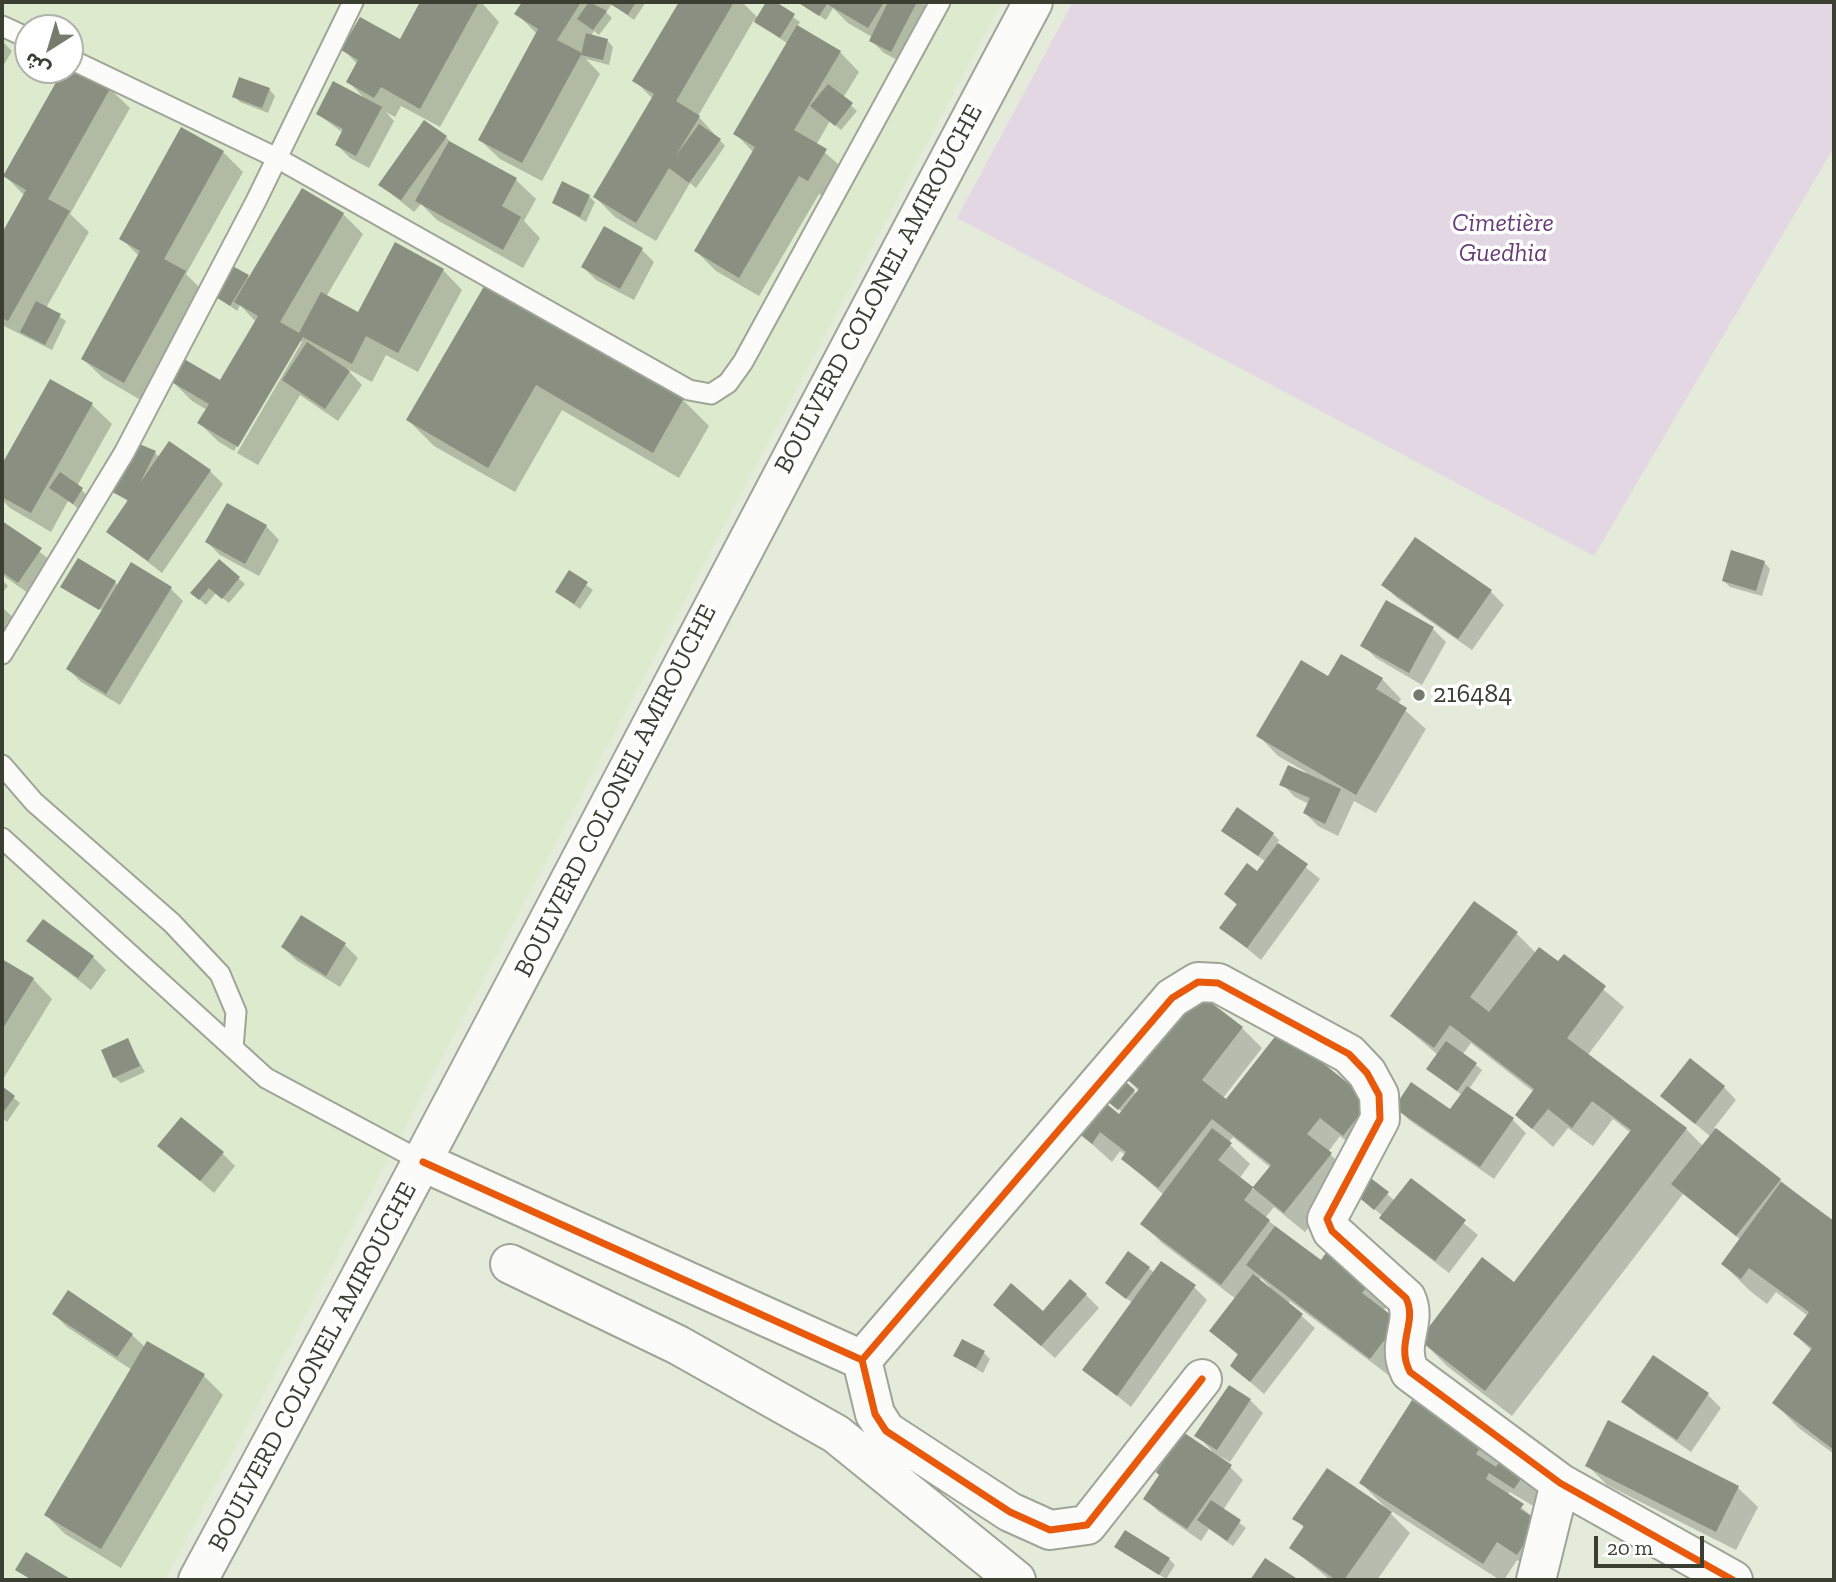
<!DOCTYPE html>
<meta charset="utf-8">
<style>
body{margin:0}
#map{position:relative;width:1836px;height:1582px;overflow:hidden;background:#e4ebda;font-family:"Zilla Slab","Noto Sans Arabic",serif}
canvas{display:block}
.frame{position:absolute;inset:0;border:4px solid #3a3f32;pointer-events:none}
.north{position:absolute;left:14px;top:14px;width:70px;height:70px;box-sizing:border-box;background:#fff;border:2px solid #b0b2ad;border-radius:50%;rotate:217deg;font-size:19px;font-weight:700;line-height:28px;text-align:center;color:#3a3f32}
.north::after{content:'';display:block;margin:auto;width:24px;height:32px;background:#767b6d;clip-path:polygon(50% 0,100% 100%,50% 72%,0 100%)}
.scale{position:absolute;left:1594px;top:1536px;width:110px;height:32px;box-sizing:border-box;border:4px solid #3a3f32;border-top:0;padding-left:9px;font-size:21px;line-height:24px;white-space:nowrap;color:#3a3f32;-webkit-text-stroke:5px #fff;paint-order:stroke}
</style>
<div id="map">
<canvas width="1836" height="1582"></canvas>
<div class="frame"></div>
<div class="north">ش</div>
<div class="scale">20 m</div>
</div>
<script>
const c = document.querySelector('canvas').getContext('2d');
c.lineJoin = 'round';
function paint(path, color) {
  c.fillStyle = color;
  c.fill(path, 'evenodd');
}
function stroke(path, color, width, dash) {
  c.strokeStyle = color;
  c.lineWidth = width;
  c.lineCap = dash ? 'butt' : 'round';
  c.setLineDash(dash || []);
  c.stroke(path);
}
function drawText(font, color, halo, rows, align = 'center') {
  c.font = font + ' "Zilla Slab",serif';
  c.lineWidth = 7;
  c.setLineDash([]);
  c.textBaseline = 'middle';
  c.strokeStyle = halo;
  c.fillStyle = color;
  for (const [text, x, y, turn = 0] of rows) {
    c.save();
    c.translate(x, y);
    c.rotate((+turn || 0) * Math.PI / 180);
    c.textAlign = isNaN(turn) ? turn : align;
    if (halo) c.strokeText(text, 0, 0);
    c.fillText(text, 0, 0);
    c.restore();
  }
}
paint(new Path2D(`
 M2,2H1002L165,1580H2ZM28,28H70V70H28Z`), '#deeacd');
paint(new Path2D(`
 M1073,2H1834V147L1594,556L957,218Z`), '#e2d7e3');
paint(new Path2D(`
 M418,2H481L499,22L440,127L401,106L395,117L386,112L394,121L369,168L350,158L337,145L343,133L318,114L365,99L348,81L357,64L344,50L400,41L421,4Z
 M524,2H646L634,20L612,4L606,12L612,18L599,35L594,31L591,36L607,40L613,47L609,65L586,59L600,74L542,181L500,159L480,140L537,34L517,14Z
 M681,2H742L758,18L768,2H772L800,22L797,27L840,52L859,72L843,98L857,111L841,130L830,121L816,145L845,170L828,200L819,194L759,296L716,271L696,251L754,153L735,133L788,44L754,20L698,116L725,146L696,188L690,183L656,241L615,217L595,197L653,99L634,80Z
 M799,2H922L931,11L905,64L884,53L871,40L872,37L848,23L833,8L826,20Z
 M2,41L12,51L2,68Z
 M51,70H70L110,89L130,108L70,214L89,232L46,308L66,321L52,350L2,325V237L25,196L5,176L60,77Z
 M269,89L275,96L268,113L240,102L234,96Z
 M446,137L453,145L516,180L536,199L524,221L540,238L523,268L437,220L421,204L414,212L380,185Z
 M223,152L243,172L186,274L204,292L144,402L103,378L83,359L139,256L122,239Z
 M302,190L343,214L363,234L326,297L358,314L443,270L462,290L418,372L386,355L372,382L346,368L362,385L338,421L300,395L258,465L237,453L302,342L300,339L234,451L219,442L199,423L207,410L192,401L172,381L220,383L256,322L240,305L237,311L213,293L248,277L250,279Z
 M589,196L595,202L586,222L554,203Z
 M641,249L654,262L634,300L596,280L583,267Z
 M486,285L683,400L709,426L679,478L562,410L515,492L434,446L408,420Z
 M50,381L92,405L112,424L77,486L88,496L79,509L68,501L51,532L10,508L2,500V468Z
 M155,453L160,458L210,471L223,484L162,573L108,531L129,502L114,492Z
 M2,523L54,563L31,595L2,575Z
 M266,526L279,540L259,576L220,555L207,542Z
 M219,561L245,584L229,603L216,593L206,605L198,598Z
 M1764,562L1770,569L1762,596L1730,587L1724,581Z
 M570,573L593,590L580,609L557,592Z
 M2,580L8,586L2,593Z
 M115,582L118,586L170,588L183,601L120,705L81,682L68,669L107,613L62,587Z
 M1384,585L1491,592L1504,605L1472,650L1397,598Z
 M1387,602L1433,629L1446,642L1422,685L1376,658L1363,645Z
 M2,607L19,623L2,639Z
 M1329,678L1382,679L1401,699L1398,704L1426,729L1376,813L1354,801L1338,836L1318,826L1305,813L1309,804L1295,797L1282,784L1306,772L1278,756L1259,736Z
 M1223,831L1273,834L1279,840L1277,844L1320,879L1261,960L1222,928L1238,906L1226,894L1258,874L1266,862Z
 M301,917L345,945L358,958L340,987L296,960L283,947Z
 M1517,934L1536,953L1558,963L1564,956L1624,1007L1587,1056L1686,1129L1703,1146L1711,1137L1662,1096L1724,1087L1736,1100L1714,1128L1834,1223V1454L1800,1429L1774,1403L1812,1351L1795,1334L1808,1316L1776,1292L1767,1304L1749,1290L1723,1264L1741,1240L1683,1194L1512,1416L1447,1366L1421,1340L1515,1284L1631,1133L1613,1119L1593,1146L1568,1128L1553,1147L1517,1115L1534,1092L1471,1043L1463,1054L1482,1070L1469,1089L1513,1120L1526,1133L1494,1179L1409,1120L1396,1107L1451,1111L1462,1095L1435,1075L1438,1055L1392,1016Z
 M28,941L93,957L106,970L91,990Z
 M2,961L33,979L52,999L2,1081Z
 M1188,987L1242,1028L1262,1048L1223,1098L1226,1101L1369,1102L1363,1154L1340,1136L1328,1152L1350,1174L1305,1232L1274,1207L1265,1218L1321,1262L1397,1293L1383,1311L1417,1342L1391,1377L1290,1301L1288,1304L1315,1328L1264,1394L1232,1366L1239,1356L1211,1330L1236,1299L1162,1243L1143,1224L1164,1195L1123,1159L1126,1155L1120,1151L1112,1162L1074,1128L1120,1116L1123,1113L1111,1102L1120,1079L1137,1094L1139,1091L1121,1073ZM1233,1137L1271,1168L1253,1190L1239,1179L1250,1164L1228,1143ZM1261,1278L1270,1287L1268,1289L1259,1281Z
 M127,1040L145,1072L121,1083L114,1077Z
 M2,1088L20,1103L7,1122L2,1118Z
 M159,1146L222,1153L235,1166L214,1193Z
 M1411,1180L1478,1235L1449,1273L1395,1231L1383,1216L1358,1196L1387,1194L1395,1201Z
 M1149,1268L1154,1273L1194,1287L1207,1300L1131,1407L1085,1370L1133,1303L1113,1289Z
 M1086,1295L1099,1308L1055,1358L1009,1318L1043,1313Z
 M54,1314L132,1335L145,1347L204,1376L223,1395L121,1568L65,1534L46,1515L132,1370L67,1327Z
 M984,1353L990,1359L983,1373L955,1356Z
 M1708,1395L1721,1408L1691,1452L1637,1414L1624,1401Z
 M1250,1400L1263,1413L1230,1462L1214,1453L1197,1435Z
 M1481,1446L1499,1465L1547,1488L1535,1507L1510,1492L1507,1495L1542,1525L1538,1574L1517,1560L1504,1580H1500L1385,1507L1361,1483Z
 M1587,1465L1738,1488L1758,1507L1736,1550L1607,1485Z
 M1230,1467L1243,1480L1223,1510L1246,1528L1233,1546L1209,1529L1201,1541L1158,1511L1145,1498Z
 M1385,1508L1410,1533L1377,1580H1330L1292,1548L1305,1529L1295,1518Z
 M1117,1547L1169,1559L1175,1565L1166,1579Z`), '#0003');
paint(new Path2D(`
 M420,2H479L420,109L381,87L374,98L346,82L358,60L341,50L360,17L400,39Z
 M522,2H581L557,40L582,53L522,163L478,140L538,29L514,14Z
 M589,2L607,11L593,30L577,19Z
 M607,2H636L628,15Z
 M679,2H734L676,101L700,116L675,157L699,124L721,139L689,183L669,168L636,223L593,197L654,94L632,81Z
 M766,2H776L795,14L780,38L754,22Z
 M797,2H884L868,28L827,4L819,16Z
 M888,2H917L891,52L869,41Z
 M797,25L841,51L794,130L827,149L808,181L799,176L739,278L694,251L755,147L733,134Z
 M586,33L608,39L603,60L581,55Z
 M70,64L111,87L48,199L70,211L8,321L2,318V233L26,190L3,176L63,70H70Z
 M239,77L270,88L262,108L232,97Z
 M333,81L382,107L356,156L335,145L343,129L316,114Z
 M828,84L853,103L835,126L810,106Z
 M424,120L447,136L401,200L378,185Z
 M181,127L224,151L164,259L186,271L124,383L81,359L140,251L119,239Z
 M449,141L517,178L502,206L521,217L503,250L415,201Z
 M562,181L590,195L580,217L552,203Z
 M302,188L344,213L280,322L299,333L321,292L358,312L395,242L444,269L398,353L366,336L352,364L303,337L238,447L197,423L209,404L170,381L184,359L220,380L258,316L234,302Z
 M604,226L643,248L620,289L581,267Z
 M229,264L249,275L230,306L211,294Z
 M486,283L684,398L653,453L536,385L488,468L406,420Z
 M36,301L61,314L45,345L20,332Z
 M307,342L350,371L325,409L282,380Z
 M50,379L93,403L31,513L2,497V464Z
 M169,441L211,470L148,561L106,532L128,500L112,492L137,443L156,451L140,483Z
 M60,472L83,488L73,504L49,488Z
 M227,503L267,525L245,564L205,542Z
 M2,521L42,548L18,583L2,572Z
 M1415,537L1492,590L1458,639L1381,585Z
 M1731,550L1765,561L1756,591L1722,581Z
 M78,558L116,581L99,610L60,587Z
 M219,559L240,577L222,599L209,588L199,600L190,593Z
 M131,562L172,587L106,694L66,669Z
 M569,570L588,582L574,604L555,592Z
 M1386,600L1434,627L1409,673L1360,646Z
 M1341,654L1383,678L1376,689L1407,708L1356,795L1256,736L1301,660L1328,676Z
 M1288,765L1341,789L1325,824L1303,813L1310,798L1279,785Z
 M1237,807L1274,833L1258,856L1221,831Z
 M1278,843L1308,864L1247,948L1219,928L1237,904L1224,894L1247,863L1257,871Z
 M1474,901L1518,932L1470,997L1489,1012L1539,947L1558,961L1564,954L1606,986L1567,1038L1687,1128L1485,1391L1419,1340L1482,1257L1514,1282L1631,1130L1592,1101L1572,1128L1548,1109L1532,1129L1515,1115L1534,1089L1450,1025L1434,1048L1390,1016Z
 M301,915L346,943L326,976L281,947Z
 M43,919L94,956L78,978L26,941Z
 M2,959L34,978L2,1030Z
 M1188,985L1243,1027L1202,1080L1226,1099L1281,1029L1370,1101L1343,1136L1320,1118L1307,1134L1332,1153L1284,1213L1253,1188L1244,1200L1270,1220L1221,1285L1140,1224L1212,1128L1232,1143L1218,1160L1253,1187L1271,1165L1212,1119L1158,1188L1121,1159L1126,1152L1100,1132L1092,1144L1072,1128L1097,1096L1119,1114L1139,1089L1119,1073Z
 M128,1038L140,1066L113,1078L101,1050Z
 M1446,1041L1477,1063L1457,1091L1426,1069Z
 M1690,1058L1725,1086L1695,1124L1660,1096Z
 M1120,1077L1135,1090L1118,1110L1102,1097Z
 M1411,1082L1450,1109L1467,1086L1514,1118L1480,1167L1394,1108Z
 M2,1086L15,1096L2,1114Z
 M181,1117L224,1152L200,1181L157,1146Z
 M1716,1128L1781,1179L1736,1236L1671,1184Z
 M1364,1173L1389,1192L1374,1210L1350,1190Z
 M1411,1178L1466,1220L1435,1261L1379,1218Z
 M1781,1182L1834,1221V1450L1772,1403L1812,1348L1793,1334L1809,1312L1749,1268L1741,1279L1721,1264Z
 M1275,1226L1321,1260L1335,1240L1378,1272L1362,1293L1399,1321L1370,1359L1246,1265Z
 M1128,1251L1150,1267L1126,1299L1105,1283Z
 M1161,1261L1196,1285L1117,1396L1082,1370Z
 M1253,1274L1303,1314L1250,1382L1230,1366L1238,1354L1209,1331Z
 M1070,1279L1087,1294L1041,1346L993,1305L1011,1283L1043,1311Z
 M68,1290L133,1334L117,1357L52,1314Z
 M962,1339L985,1351L976,1368L953,1356Z
 M147,1341L205,1374L101,1549L44,1515Z
 M1653,1355L1709,1393L1677,1440L1621,1402Z
 M1229,1385L1251,1399L1217,1450L1194,1436Z
 M1412,1400L1482,1445L1476,1454L1496,1467L1505,1452L1529,1467L1514,1489L1489,1473L1486,1479L1524,1504L1520,1509L1539,1521L1517,1555L1497,1542L1483,1564L1359,1483Z
 M1608,1420L1739,1486L1716,1532L1585,1466Z
 M1183,1432L1232,1465L1187,1529L1143,1499L1159,1475L1156,1472Z
 M1327,1468L1392,1512L1344,1580H1336L1289,1548L1304,1526L1292,1519Z
 M1211,1500L1241,1520L1227,1541L1197,1520Z
 M1125,1530L1170,1558L1159,1575L1114,1547Z
 M26,1552L72,1580H32L15,1570Z
 M1265,1558L1299,1580H1250Z`), '#898f81');
const service = new Path2D(`
 M2,26L28,38
 M70,59L277,158L689,390L711,394L728,383L743,362L940,2
 M2,654L124,453L256,201L353,2
 M2,765L34,802L172,923L220,974L236,1012L233,1048
 M2,838L266,1078L423,1162`);
const minor = new Path2D(`
 M423,1162L862,1360L1172,998L1198,982L1218,983L1349,1054L1367,1073L1379,1095L1380,1119L1327,1219L1332,1231L1406,1298C1418,1323 1395,1343 1410,1372L1560,1483L1733,1580
 M510,1264L678,1345L836,1434L1016,1580
 M862,1360L875,1414L886,1431L1010,1512L1050,1530L1087,1525L1202,1379
 M1536,1580L1560,1483`);
const secondary = new Path2D(`
 M198,1580C481,1057 753,527 1033,2`);
stroke(service, '#9ea496', 23);
stroke(minor, '#9ea496', 42);
stroke(secondary, '#9ea496', 42);
stroke(service, '#fbfcf9', 19);
stroke(minor, '#fbfcf9', 38);
stroke(secondary, '#fbfcf9', 38);
stroke(new Path2D(`
 M423,1162L862,1360L1172,998L1198,982L1218,983L1349,1054L1367,1073L1379,1095L1380,1119L1327,1219L1332,1231L1406,1298C1418,1323 1395,1343 1410,1372L1560,1483L1733,1580
 M862,1360L875,1414L886,1431L1010,1512L1050,1530L1087,1525L1202,1379`), '#e8590c', 7);
for (const [x, y, r, color] of [
 [1419,695,7,"#767b6d"]
]) {
  const dot = new Path2D();
  dot.arc(x, y, r, 0, 2 * Math.PI);
  c.fillStyle = color;
  c.fill(dot);
  stroke(dot, '#fff', 2.5);
}
drawText('italic 26px', '#673c77', '#fff', [
 ["Cimetière",1503,224],
 ["Guedhia",1503,254]
]);
drawText('26px', '#3a3f32', '#fff', [
 ["BOULVERD COLONEL AMIROUCHE",879,289,-62],
 ["BOULVERD COLONEL AMIROUCHE",616,791,-63],
 ["BOULVERD COLONEL AMIROUCHE",313,1367,-62]
]);
drawText('26px', '#3a3f32', '#fff', [
 ["216484",1433,695]
], 'left');
</script>
